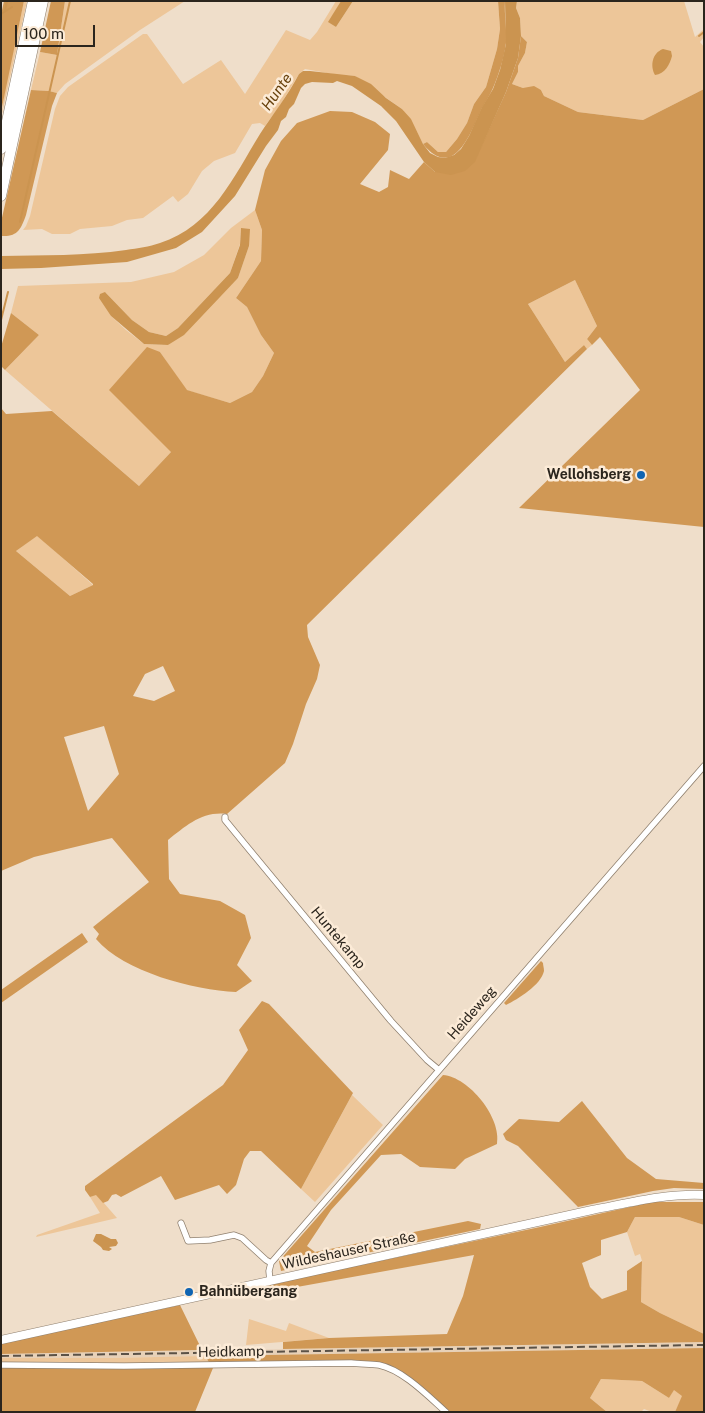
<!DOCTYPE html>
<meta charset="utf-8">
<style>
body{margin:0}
#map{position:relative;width:705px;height:1413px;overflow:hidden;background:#efdeca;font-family:"Public Sans",sans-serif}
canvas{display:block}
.frame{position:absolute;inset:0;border:2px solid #2b251d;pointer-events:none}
.scale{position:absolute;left:15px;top:25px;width:80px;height:22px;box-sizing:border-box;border:2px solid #2b251d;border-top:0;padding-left:6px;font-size:15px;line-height:18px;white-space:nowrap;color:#2b251d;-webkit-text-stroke:4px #fcebd7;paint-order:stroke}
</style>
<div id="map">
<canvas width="705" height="1413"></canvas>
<div class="frame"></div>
<div class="scale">100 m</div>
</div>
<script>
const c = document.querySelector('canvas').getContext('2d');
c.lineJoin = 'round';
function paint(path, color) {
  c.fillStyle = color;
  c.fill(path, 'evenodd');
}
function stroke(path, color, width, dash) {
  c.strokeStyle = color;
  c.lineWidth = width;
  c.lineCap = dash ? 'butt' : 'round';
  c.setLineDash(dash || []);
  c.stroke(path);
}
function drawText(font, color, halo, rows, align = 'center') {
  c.font = font + ' "Public Sans",sans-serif';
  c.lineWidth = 5;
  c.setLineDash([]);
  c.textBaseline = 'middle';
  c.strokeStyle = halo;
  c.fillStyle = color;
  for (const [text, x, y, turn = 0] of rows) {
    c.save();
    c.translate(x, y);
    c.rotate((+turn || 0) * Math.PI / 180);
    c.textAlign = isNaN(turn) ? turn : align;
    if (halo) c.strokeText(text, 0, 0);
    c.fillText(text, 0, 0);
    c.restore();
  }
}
paint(new Path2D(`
 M704,1342V1348L112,1358H1V1354Z`), '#e7d1b8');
paint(new Path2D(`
 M24,1H27L1,118L5,88Z
 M65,1H185L140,30L65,84L57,93L49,91L31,90L40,52L57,55Z
 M336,1H341L329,22L336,27L353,1H498L500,29L497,49L486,87L474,104L467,123L457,139L446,152H438L427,142L423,144L416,130L402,109L355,76L338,75L305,69L299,74L279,107L265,126L260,123L252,124L235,153L214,161L202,171L188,194L178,202L173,196L143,218L127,220L112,226L80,229L70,234H52L42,229L23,230L26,226L30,216L55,109L60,96L68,87L143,34H147L183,84L221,60L245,94L286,30L310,40L317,32Z
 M517,1H684L695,37L704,29V37L700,42L704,47V89L643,120L578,112L544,96L541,90L523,88L512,84L518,72V66L525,53L527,42L521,36L520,18L516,8Z
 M255,210L262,230L261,261L236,298L247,307L261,335L274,353L263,376L252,392L230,403L186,390L160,352L171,452L139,486L5,370L39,335L11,313L18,286L131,282L174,272L204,255L231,228ZM241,229L249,246L238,278L168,345L144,344L126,330L111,316L105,292L132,320L149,332L166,336L178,328L230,273L240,244Z
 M575,280L597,326L587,339L592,345L587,349L584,345L565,362L528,304Z
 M37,535L93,585L70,596L16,551Z
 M352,1095L383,1125L315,1202L301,1189Z
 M96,1194L117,1218L36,1237L37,1235L100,1213L90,1197Z
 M635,1217H679L704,1225V1334L660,1313L641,1302L642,1261L640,1254L635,1256L627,1232Z
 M249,1319L286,1331L289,1323L329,1338L246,1345Z
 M205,1356L210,1364L1,1363V1358H112Z
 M601,1379L642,1381L669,1398L674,1389L683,1396L675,1412H652L644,1409L641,1412H607L590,1398Z`), '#edc699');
paint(new Path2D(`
 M4,1H24L1,112V15Z
 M51,1H65L57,55L40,52Z
 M498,1H505C504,15 507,29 506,43C504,58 499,74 493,88C490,95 486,101 482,108C471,132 454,182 423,144L427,142L438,152H446L457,139L467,123L474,104L486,87L497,49L500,29Z
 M521,36L527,42L525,53L518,66V72L512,84L523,88L534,86L541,90L544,96L578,112L643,120L704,89V527L519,508L640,390L600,337L592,345L587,339L597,326L575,280L528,304L565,362L584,345L587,349L307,625L308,637L320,665L317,679L306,704L293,744L285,763L227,814C202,811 186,826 168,840L169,879L180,894L220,901L245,915L251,938L237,965L252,981L236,992C194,990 124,972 96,939L99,934L93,927L149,882L112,838L34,857L1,871V408L6,414L52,411L139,486L171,452L109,390L147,347L160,352L187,390L230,403L252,392L263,376L274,353L261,335L247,307L236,298L261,261L262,230L255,210L265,170L281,141L297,123L330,111L352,112L375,122L390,134L388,150L360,184L379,192L388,187L390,170L409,179L424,162L435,172L474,162L506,92L518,58ZM37,536L93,584V585L70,596L16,551ZM163,666L175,691L154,701L133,696L145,674ZM104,726L119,774L88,811L64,737Z
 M31,90L49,91L57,93L52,106L26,215C21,229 18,237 1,236V222Z
 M11,313L39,335L5,370L1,366V347Z
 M82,933L88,942L1,1003V990Z
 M541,961L543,963C543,965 544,968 544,971C541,985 518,999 506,1005L504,1003Z
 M262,1001L269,1004L353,1093L301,1189L261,1151H250L244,1159L236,1185L227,1194L219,1185L175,1200L161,1176L121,1197L116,1194L112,1195L108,1201L103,1203L96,1195L90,1197L85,1190V1186L223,1085L248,1050L239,1030Z
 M443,1075C469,1077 502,1118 497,1144L465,1159L455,1169L420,1167L401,1154L381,1155L331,1210L307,1246L315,1252L468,1221L481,1224L480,1229L281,1271L279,1261Z
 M582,1101L627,1158L656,1179L704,1183V1189L674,1188L653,1191L578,1207L518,1146L506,1140L503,1134L519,1119L559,1122Z
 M652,1202H704V1225L679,1217H635L627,1232L601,1240V1255L582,1263L590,1287L602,1299L627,1290V1271L642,1261L641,1302L660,1313L704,1334V1342L283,1349V1342L329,1338L447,1334L463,1296L474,1255L297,1287L257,1291V1287L540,1227Z
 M180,1305L202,1350L1,1354V1343Z
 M704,1348V1412H675L682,1396L674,1390L669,1398L642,1381L601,1379L590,1398L607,1412H448L427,1393L379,1364H210L205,1356Z
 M1,1367L213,1368L195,1412H1Z`), '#d09855');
paint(new Path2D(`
 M341,1H353L336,27L328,22Z
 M505,1H517L516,8L520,18L521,36L518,58L506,92L475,162L465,171L451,175L435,172L424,162L396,121L381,106L352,86L337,81L333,83L312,82L305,84L301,88L294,104L289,109L286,117L281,121L278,130L266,146L235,196L202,232L176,248L127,262L41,268L1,269V256C43,255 85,256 126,250C138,248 149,247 160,243C212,226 233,178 260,134C273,114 288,95 299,74L303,71H310L355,76L371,84L386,98L402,109L411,119L423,144L430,153L438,157L445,158L454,155L461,149L469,136L482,107L493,89L500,70L506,44Z
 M663,49L671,51L672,56C670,64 665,74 655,75C650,66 652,53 663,49Z
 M241,228L250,229L249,246L238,278L184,335L168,345L144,344L111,316L99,298L100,294L105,292L132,320L149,332L166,336L178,328L230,273L240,245Z
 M96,1234H101L111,1239H116L118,1243L116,1246L109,1247L112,1249L109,1251L103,1250L101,1247L93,1241Z`), '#cb9450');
stroke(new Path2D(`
 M5,11L7,1
 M1,14L12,7
 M699,36L704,32
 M20,222L70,1
 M1,320L8,292`), '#cb9450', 2);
const minor = new Path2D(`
 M225,817V820L248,848L391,1021L427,1060L439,1070
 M181,1223L188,1241L210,1240L234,1235L242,1238L266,1260L271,1263
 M270,1281L269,1271L271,1263L704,766
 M1,1365L124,1366L351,1363C360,1364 370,1364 379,1365C403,1370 428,1396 446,1412`);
const secondary = new Path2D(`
 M1,1340L592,1210C629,1203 666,1193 704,1195`);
const motorway = new Path2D(`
 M1,149L33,1
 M1,196L43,1`);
stroke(minor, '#90806f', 7);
stroke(secondary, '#90806f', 9);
stroke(motorway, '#90806f', 11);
stroke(minor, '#fff', 5.5);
stroke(secondary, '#fff', 8);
stroke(motorway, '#fff', 10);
stroke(new Path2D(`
 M1,1356L704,1345`), '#5b5247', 2, [8, 4]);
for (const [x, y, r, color] of [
 [641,475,5,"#0f64b2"],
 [189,1292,5,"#0f64b2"]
]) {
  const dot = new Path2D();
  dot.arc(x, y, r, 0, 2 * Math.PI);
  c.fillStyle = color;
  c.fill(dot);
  stroke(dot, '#fcebd7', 2);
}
drawText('bold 14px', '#2b251d', '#fcebd7', [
 ["Wellohsberg",631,475],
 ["Bahnübergang",199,1292,"left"]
], 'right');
drawText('14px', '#2b251d', '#fcebd7', [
 ["Huntekamp",338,938,50],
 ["Heideweg",472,1013,-49],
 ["Wildeshauser Straße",349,1251,-12],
 ["Heidkamp",231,1352,-1]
]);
drawText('italic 15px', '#67410c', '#fcebd7', [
 ["Hunte",277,92,-55]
]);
</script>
